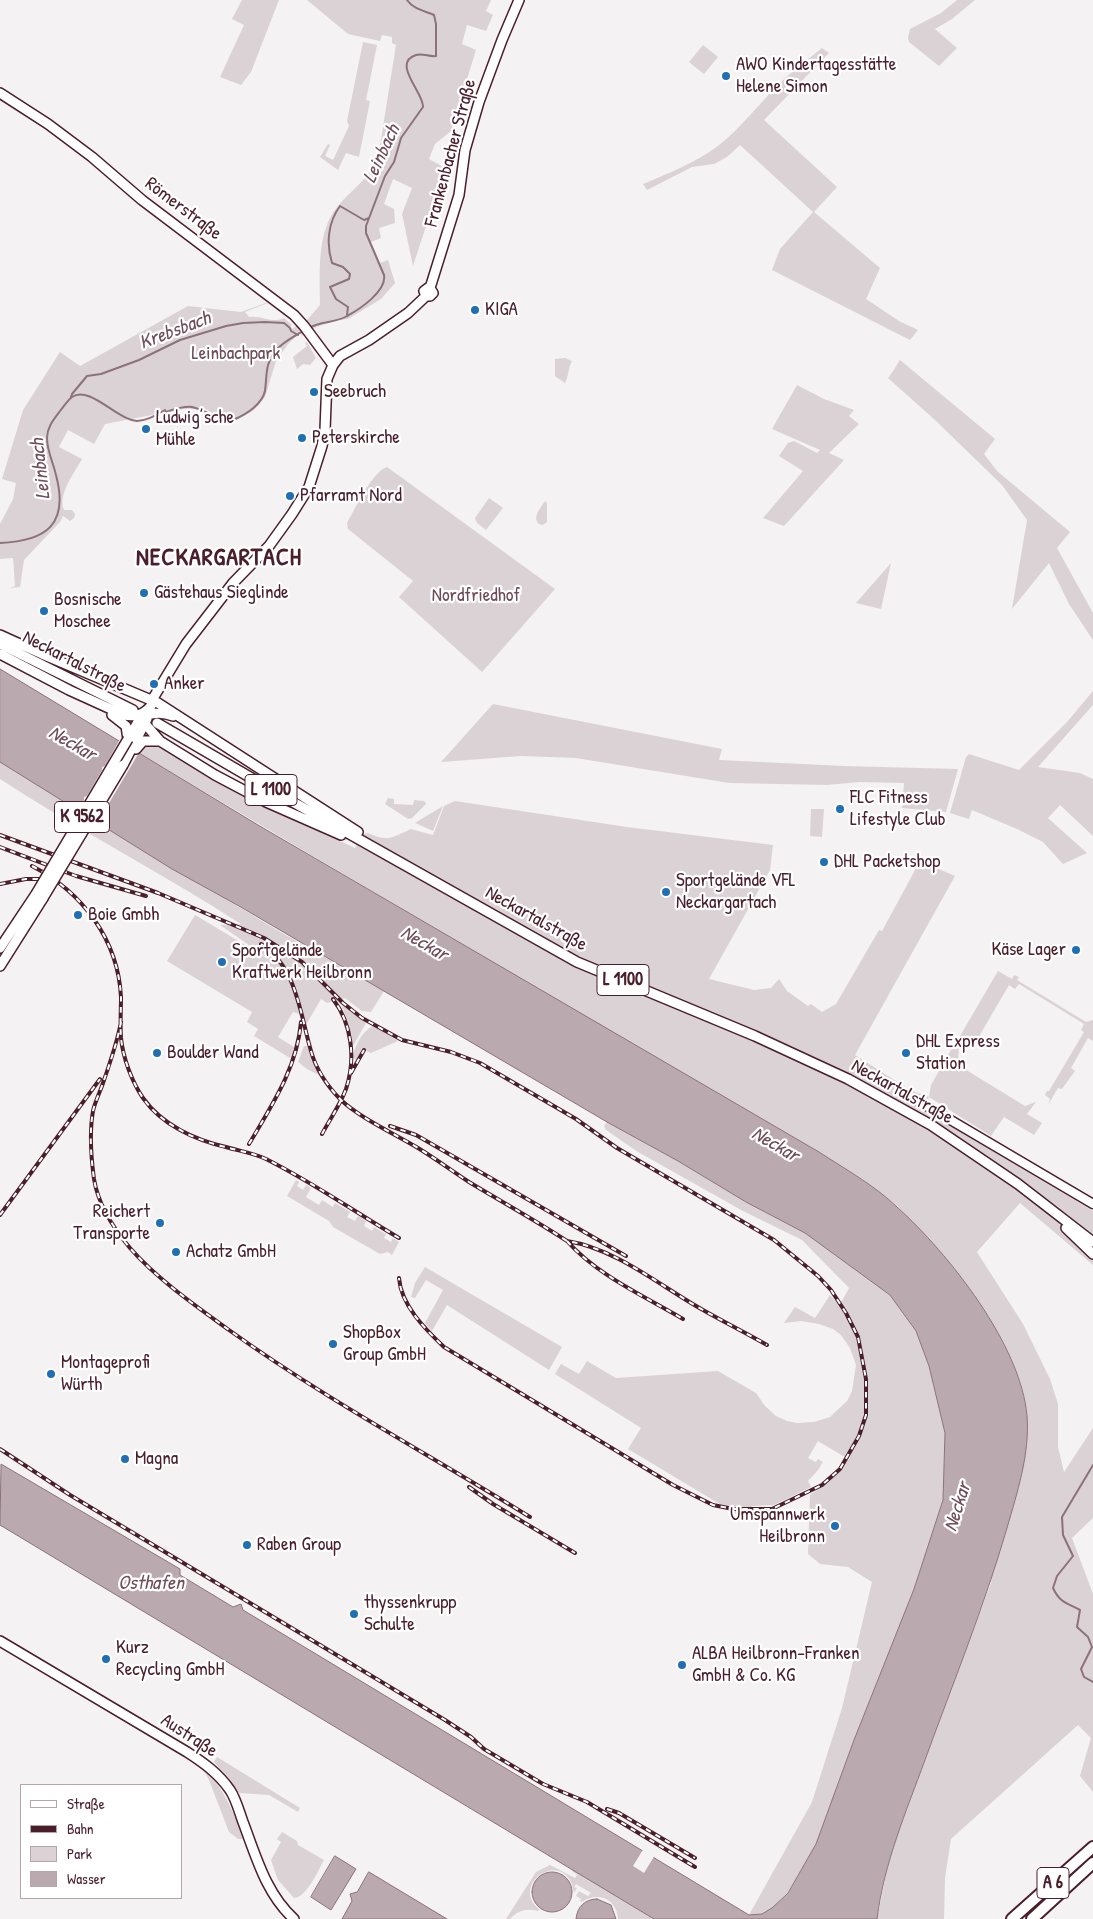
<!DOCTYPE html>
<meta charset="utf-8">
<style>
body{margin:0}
#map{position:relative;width:1093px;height:1919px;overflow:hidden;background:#f4f2f2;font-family:"Patrick Hand",sans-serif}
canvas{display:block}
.legend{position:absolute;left:20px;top:1784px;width:162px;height:115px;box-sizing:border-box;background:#fff;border:1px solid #b7a5aa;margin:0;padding:6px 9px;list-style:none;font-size:15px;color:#4a1f2b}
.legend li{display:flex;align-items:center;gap:10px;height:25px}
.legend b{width:25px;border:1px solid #b7a5aa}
</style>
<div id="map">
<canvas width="1093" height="1919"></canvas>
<ul class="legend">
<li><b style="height:6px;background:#fff"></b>Straße</li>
<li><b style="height:6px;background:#4a1f2b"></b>Bahn</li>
<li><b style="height:14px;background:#dbd2d5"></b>Park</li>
<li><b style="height:14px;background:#baa9ae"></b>Wasser</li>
</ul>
</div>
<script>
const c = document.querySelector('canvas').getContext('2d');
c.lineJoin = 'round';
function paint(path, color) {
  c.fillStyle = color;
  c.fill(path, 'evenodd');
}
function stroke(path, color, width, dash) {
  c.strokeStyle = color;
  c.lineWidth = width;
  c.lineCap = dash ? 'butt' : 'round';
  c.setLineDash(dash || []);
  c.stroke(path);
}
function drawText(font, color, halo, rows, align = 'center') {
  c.font = font + ' "Patrick Hand",sans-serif';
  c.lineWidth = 4.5;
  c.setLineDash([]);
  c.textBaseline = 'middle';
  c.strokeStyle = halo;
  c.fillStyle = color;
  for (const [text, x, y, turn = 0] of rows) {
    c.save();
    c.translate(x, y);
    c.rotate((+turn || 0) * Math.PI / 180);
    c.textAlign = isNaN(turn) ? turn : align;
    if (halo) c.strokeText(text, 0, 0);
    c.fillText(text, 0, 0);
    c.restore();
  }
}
paint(new Path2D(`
 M242,0H279L251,72L241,85L220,77L244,25L232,19Z
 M307,0H491L486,11L493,15L486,31L467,25L462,44L476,50L451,131L435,144L429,159L445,168L413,266L402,214L412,188L393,179L384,204L394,209L395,223L379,228L381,238L371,242L380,263L388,260L395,283L381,299L348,319L338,320L316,327L302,336L300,333L288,344L276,361L265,397L254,410L237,420L225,421L206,409H183L105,424L94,444L68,430L59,447L82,459C75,472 57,495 64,510H72L75,514L74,518L70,521L63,516L60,522L24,560L20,587L9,588L15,586L13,558L0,559V524L13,499L16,483L2,479L23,410L60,352L80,366L188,306L241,312L271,301L302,326L320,305C320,273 316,232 338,206C353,188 367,181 378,158L396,45L392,43V37L382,35L380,41L348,34ZM270,302L298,324L293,329L290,327L292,325L284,318C271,324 262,315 249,317L245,312Z
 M957,0H975L952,19L935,29L957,48L939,66L909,42L908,38L910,29L941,13Z
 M363,42L377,45L366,100L370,101L359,157L346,153L338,170L320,157L328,144L330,145L325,156L333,160L349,126L347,121Z
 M703,45L718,57L704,74L689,62Z
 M822,48L829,53L764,120L837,187L814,212L880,268L866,299L899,321L918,330L910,340L772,270L780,249L813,212L740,145L727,157L714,164L692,167L647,190L643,184C669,173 695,163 718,146C741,128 758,105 778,85C791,72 807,60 822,48Z
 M307,342L316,358L310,365L303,364L297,369L293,357L307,346L305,343Z
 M565,358L572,361C568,368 569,376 565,383L555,376V359Z
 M900,360L995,439L984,454L997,471L1070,532L1057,548L1093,613V640L1069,604L1049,563L1012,609L1027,520L1002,485L935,420L888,378C893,372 896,366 900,360Z
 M797,385L824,399L854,410L849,416L859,424L829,453L844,460L784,526L763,518L803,471L779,456L788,443L794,441L817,453L820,450L772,429Z
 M387,467L555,589L482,672L399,597L413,581L348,529L347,523C355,509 372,472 387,467Z
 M489,498L503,508L486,530L477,523L475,518Z
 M545,501L547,503V522L543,525L539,524C532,517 540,509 545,501Z
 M891,563L881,609L856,603Z
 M1093,691V705L1038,767L1080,773L1093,779V836L1060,805L1048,818L1087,853L1063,864L1043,842L1017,829L972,810L969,819L950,813L966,757L969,754L1019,770L1067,722Z
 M493,704L722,749L719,760L844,766L958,769L946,812L902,808L904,783L859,782L827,785L729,783L576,758L521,756L441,762Z
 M137,732L263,805L355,848L363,834L368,833C388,842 391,838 411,829L433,835L444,806L455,801L627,827L773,845L770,870L709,979L754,990L771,988L779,979L787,991L808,1006L811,1004L822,1012L836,1004L879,930L882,931L920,861L955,876L855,1055L910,1090L929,1097L931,1085L956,1041L959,1043L958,1065L1025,1106L1036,1102L1027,1114L1042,1123L1034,1135L1004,1117L991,1136L929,1097L924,1110L1093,1211V1265L1020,1203L977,1252L1023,1324L1050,1379L1058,1404V1447L1064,1472L1093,1428V1518L1072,1538L1093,1594V1792L1080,1776L1091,1738L1078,1725L951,1839L945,1878L944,1919H877L890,1855L991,1583L1002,1340L967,1285L932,1243L897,1206L863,1180L819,1152L571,1009L129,747Z
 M0,762L277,930L384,991L371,1012L362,1011L345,998L327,1003L321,999L306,1025L297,992L295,991L299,1014L293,1012L278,1037L294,1047L293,1056L290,1058L254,1036L258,1029L247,1022L252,1012L167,961L195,915L272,961L220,925L241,924C162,873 78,830 0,779Z
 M388,798L394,799V804L413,805L414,800L424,801L426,804L412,818L408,819L385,804Z
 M443,806L433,831L415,823Z
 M811,809H824L822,837L810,836Z
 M998,971L1012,979L1014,975L1019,977L1017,980L1086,1022L1093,1020V1041L1088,1038L1071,1068L1075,1071L1062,1089L1058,1088L1048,1105L1050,1099L1045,1095L1047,1091H1049L1084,1032L1081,1030L1084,1024L1019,984L1015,989L1009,985L974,1045L960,1036Z
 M342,1005L366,1023L353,1046Z
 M373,1026L398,1041L371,1053L362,1049L356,1060L352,1057C356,1045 361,1032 373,1026Z
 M304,1046H307L321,1076L307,1069L298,1062Z
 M607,1122L678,1161L746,1202L805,1233L890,1295L916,1332L929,1366L945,1433L943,1500L914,1589L854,1740L817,1843L788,1892L772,1908L762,1914L749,1915L812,1802L842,1708L872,1582L848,1567L820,1564L808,1554L810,1495L832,1478L848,1459L818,1441L808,1458L816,1462L818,1459L823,1462L818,1470L808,1481L811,1487L774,1505L752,1506V1516L748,1521L628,1449L641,1428L555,1374L561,1364L579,1374L587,1361L616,1378L718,1371L756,1393L765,1406L776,1416L787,1421L797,1423L814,1422L830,1417L847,1401L852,1391L856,1365L850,1348L841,1335L833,1329L819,1324L801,1321L784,1323L795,1307L815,1318L830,1295L837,1303L842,1301L849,1288L802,1240L743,1211L638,1152L606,1130L604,1126Z
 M296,1180L299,1182L297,1186L303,1190L306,1185L311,1188L306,1197L319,1205L322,1200L333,1207L335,1203L350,1212L347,1217L355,1221L358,1216L366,1221L364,1226L372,1231L374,1227L386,1234L384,1238L391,1242L393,1238L399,1242L392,1255L388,1252L380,1254L333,1227L329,1221L287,1196Z
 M425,1267L562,1347L549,1370L447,1305L432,1331L425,1323L443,1290L426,1280L415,1298L411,1297L415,1283Z
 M217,1757L300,1808L298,1812L269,1795L239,1793L232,1787L224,1774L214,1762Z
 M201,1765C225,1789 231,1809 245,1839H238L229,1832L209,1780Z
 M282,1832L297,1841L298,1845L324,1860C318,1871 306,1898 294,1898L278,1880L271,1860L281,1842L277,1839Z
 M550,1865L575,1878L577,1875L572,1871V1869L654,1919H618C617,1899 598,1891 582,1902L580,1901L581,1899L576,1896L579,1891L588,1896L591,1893L576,1884L574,1887L577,1888L574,1893C573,1890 573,1886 571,1882C556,1852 511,1886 539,1909L538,1911C527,1908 518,1910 510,1919H506L536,1872Z`), '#dbd2d5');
const water = new Path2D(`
 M0,669L258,825L819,1152C845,1169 874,1185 897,1207C949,1254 1021,1345 1027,1416C1030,1454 1017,1493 1007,1528C984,1607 953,1683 925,1760C906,1812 884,1863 877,1919H654L0,1525L1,1464L180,1569V1575L233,1607L241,1604L243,1610L749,1915L762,1914L772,1908L788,1893L816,1844L854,1740L914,1589L943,1500L945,1433L929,1366L916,1331L890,1295L805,1233L746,1202L678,1161L607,1122L239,906L172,869L0,762Z
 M335,1856L356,1869L331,1910L311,1897Z
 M369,1872L447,1919H342L352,1901L350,1894L357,1892Z
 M532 1892a20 20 0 1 1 40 0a20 20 0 1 1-40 0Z
 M597,1899L611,1905L616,1919H576C577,1907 585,1899 597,1899Z`);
paint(water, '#baa9ae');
stroke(water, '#8d727a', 1);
paint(new Path2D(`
 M120,739L140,751L96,825L77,812L84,800V797L87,796L102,770V767L105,766Z
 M644,1848L655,1855L644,1873L633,1866Z`), '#f4f2f2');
stroke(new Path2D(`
 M347,315L348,307L336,299L330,287L349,279L350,274L343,267L332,263C326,244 328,222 340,206L364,220L369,218
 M309,328C321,321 336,323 347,316C360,309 387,291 384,275L366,233V226L385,176L394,162L401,138L423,107C424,93 391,63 416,55C423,53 429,57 436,56V24L434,15C425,11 413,9 407,0
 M71,397L72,394L87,376L101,374L139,360L180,340L226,326L243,323L265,322L284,323L290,328L291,331L298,335
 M0,543C47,541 69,524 56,475C53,462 47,451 47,438C47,427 54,419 60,411C64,406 68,400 72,397C90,385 117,420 137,421C147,421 157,415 165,410L166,412C175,409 183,406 192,407C204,409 225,424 235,419C247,414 262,404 265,391C267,376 265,364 275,351C283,342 293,337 303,331
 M1093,1465L1062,1517L1063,1535L1073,1556L1057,1576L1053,1588C1060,1603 1067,1603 1080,1610L1077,1627L1088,1637L1092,1647L1081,1669L1084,1677L1093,1682`), '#8d727a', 2);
const tertiary = new Path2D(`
 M915,1099L1093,1204`);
const secondary = new Path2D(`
 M0,93L48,124L92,157L142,200L294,315L304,326L333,365
 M430,288L459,195L465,150L479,102L502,40L519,0
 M152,700L186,644L233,583L269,546L292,514L309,487L322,446L325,430L327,379L333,365L340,356L369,340L408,313L426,296H430L433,293L430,288H428L424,291L426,296
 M0,1641L187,1752C204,1763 218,1773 230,1790C236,1799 239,1811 243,1822C256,1856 266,1894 294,1919`);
const primary = new Path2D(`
 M0,635L42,654L158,703L358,832
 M0,644L133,710
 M0,654L69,690L124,715C136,717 143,715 151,706
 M112,715L126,726L128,739
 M143,717C153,712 163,712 173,716
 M140,718L160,741L215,775L266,802L341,835
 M157,723L284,797L577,962L755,1036L848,1079L931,1125L1018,1184L1093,1242
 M128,739L142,715
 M136,749L143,741H160
 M123,765L147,719
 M0,948L36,894
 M0,966L43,898
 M1066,1228L1093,1254`);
const motorway = new Path2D(`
 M1012,1919L1093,1847
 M1032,1919L1093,1863`);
stroke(tertiary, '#4a1f2b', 11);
stroke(secondary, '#4a1f2b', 12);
stroke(primary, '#4a1f2b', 12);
stroke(motorway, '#4a1f2b', 14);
stroke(tertiary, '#fff', 8);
stroke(secondary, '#fff', 9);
stroke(primary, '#fff', 9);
stroke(motorway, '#fff', 10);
const rail = new Path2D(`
 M0,835L158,893L264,938L302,962L343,1003L362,1018L402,1040L451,1052L480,1063L576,1119L617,1148L774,1240L818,1276L831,1290L846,1313L858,1337L866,1379V1415L859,1436L840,1469L822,1485L772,1509H733L713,1505L673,1485L444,1347C425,1329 401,1305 399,1278
 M0,847L76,876L146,896
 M32,866C82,892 118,939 121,997C121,1010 120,1024 121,1038C123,1058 132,1082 143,1098C162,1125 195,1140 226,1147C239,1151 253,1153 266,1159C312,1182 355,1212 399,1238
 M0,884L26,879H54
 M261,944C297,967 300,1014 311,1051C316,1069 328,1087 341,1100C360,1118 395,1134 418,1148C436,1159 452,1171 469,1182C502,1202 535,1220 567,1241C617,1249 660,1286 703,1310C724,1322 746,1333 767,1345
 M121,1022C117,1043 110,1063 103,1083C100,1092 95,1102 93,1111C89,1134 91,1157 94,1179C98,1204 114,1229 130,1248C157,1279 196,1306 229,1330C325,1399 430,1455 530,1517
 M351,1073L364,1050
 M390,1126L416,1135L626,1256
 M322,1134C330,1119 340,1105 346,1089C356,1059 352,1024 333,999
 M249,1144C272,1105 297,1068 301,1022
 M0,1215L100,1079
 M567,1241C597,1275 644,1296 683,1319
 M0,1449L70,1495L445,1720L471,1737L484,1749L543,1784L587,1802L695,1867
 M469,1487L493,1504L575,1553
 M607,1809L619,1813L695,1858`);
stroke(rail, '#4a1f2b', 4);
stroke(rail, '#fff', 2, [5.5]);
const primaryBridge = new Path2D(`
 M36,894L128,739
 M43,898L123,765`);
stroke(primaryBridge, '#4a1f2b', 12, []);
stroke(primaryBridge, '#fff', 9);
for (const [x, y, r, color] of [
 [726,76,5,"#1f6fb2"],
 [475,310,5,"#1f6fb2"],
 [314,392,5,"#1f6fb2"],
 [146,429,5,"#1f6fb2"],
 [302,438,5,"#1f6fb2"],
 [290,496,5,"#1f6fb2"],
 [144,593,5,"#1f6fb2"],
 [44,611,5,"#1f6fb2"],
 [154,684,5,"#1f6fb2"],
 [840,809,5,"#1f6fb2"],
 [824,862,5,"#1f6fb2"],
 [666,892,5,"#1f6fb2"],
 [78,915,5,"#1f6fb2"],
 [1076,950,5,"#1f6fb2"],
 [222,962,5,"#1f6fb2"],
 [157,1053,5,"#1f6fb2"],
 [906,1053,5,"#1f6fb2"],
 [160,1223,5,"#1f6fb2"],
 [176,1252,5,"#1f6fb2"],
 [333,1344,5,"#1f6fb2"],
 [51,1374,5,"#1f6fb2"],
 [125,1459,5,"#1f6fb2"],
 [835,1526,5,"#1f6fb2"],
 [247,1545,5,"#1f6fb2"],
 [354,1614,5,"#1f6fb2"],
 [106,1659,5,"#1f6fb2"],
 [682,1665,5,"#1f6fb2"]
]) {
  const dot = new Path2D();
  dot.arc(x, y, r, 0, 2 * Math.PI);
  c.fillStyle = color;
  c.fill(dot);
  stroke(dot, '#fff', 2);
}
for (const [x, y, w] of [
 [271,790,52],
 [82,817,55],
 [623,980,52],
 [1053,1883,32]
]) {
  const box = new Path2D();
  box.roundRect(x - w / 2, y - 15.5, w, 31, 4);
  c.fillStyle = '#fff';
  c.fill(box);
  stroke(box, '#4a1f2b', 1);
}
drawText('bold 18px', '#4a1f2b', null, [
 ["L 1100",271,790],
 ["K 9562",82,817],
 ["L 1100",623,980],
 ["A 6",1053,1883]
]);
drawText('19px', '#4a1f2b', '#fff', [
 ["AWO Kindertagesstätte",736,65],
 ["Helene Simon",736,87],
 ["KIGA",485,310],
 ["Seebruch",324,392],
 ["Ludwig’sche",156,418],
 ["Mühle",156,440],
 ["Peterskirche",312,438],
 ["Pfarramt Nord",300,496],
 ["Gästehaus Sieglinde",154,593],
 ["Bosnische",54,600],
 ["Moschee",54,622],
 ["Anker",164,684],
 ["FLC Fitness",850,798],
 ["Lifestyle Club",850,820],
 ["DHL Packetshop",834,862],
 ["Sportgelände VFL",676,881],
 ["Neckargartach",676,903],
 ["Boie Gmbh",88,915],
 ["Käse Lager",1066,950,"right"],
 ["Sportgelände",232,951],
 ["Kraftwerk Heilbronn",232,973],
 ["DHL Express",916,1042],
 ["Station",916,1064],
 ["Boulder Wand",167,1053],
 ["Reichert",150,1212,"right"],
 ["Transporte",150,1234,"right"],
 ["Achatz GmbH",186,1252],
 ["ShopBox",343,1333],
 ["Group GmbH",343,1355],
 ["Montageprofi",61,1363],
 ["Würth",61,1385],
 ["Magna",135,1459],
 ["Umspannwerk",825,1515,"right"],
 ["Heilbronn",825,1537,"right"],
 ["Raben Group",257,1545],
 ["thyssenkrupp",364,1603],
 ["Schulte",364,1625],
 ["Kurz",116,1648],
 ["Recycling GmbH",116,1670],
 ["ALBA Heilbronn-Franken",692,1654],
 ["GmbH & Co. KG",692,1676]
], 'left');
drawText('19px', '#4a1f2b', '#fff', [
 ["Frankenbacher Straße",451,153,-75],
 ["Römerstraße",183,209,37],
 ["Neckartalstraße",74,662,27],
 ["Neckartalstraße",536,919,29],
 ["Neckartalstraße",902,1092,29],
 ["Austraße",189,1736,33]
]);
drawText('19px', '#6e4c56', '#fff', [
 ["Leinbachpark",236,354],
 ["Nordfriedhof",476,596]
]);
drawText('italic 20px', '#714f59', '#fff', [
 ["Leinbach",382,154,-65],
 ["Krebsbach",175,331,-21],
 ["Leinbach",41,469,-96],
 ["Neckar",72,744,30],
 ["Neckar",424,944,30],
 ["Neckar",775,1145,30],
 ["Neckar",958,1507,-73],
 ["Osthafen",151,1584]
]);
c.letterSpacing = '1px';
drawText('bold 24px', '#4a1f2b', '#fff', [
 ["NECKARGARTACH",219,559]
]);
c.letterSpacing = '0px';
</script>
